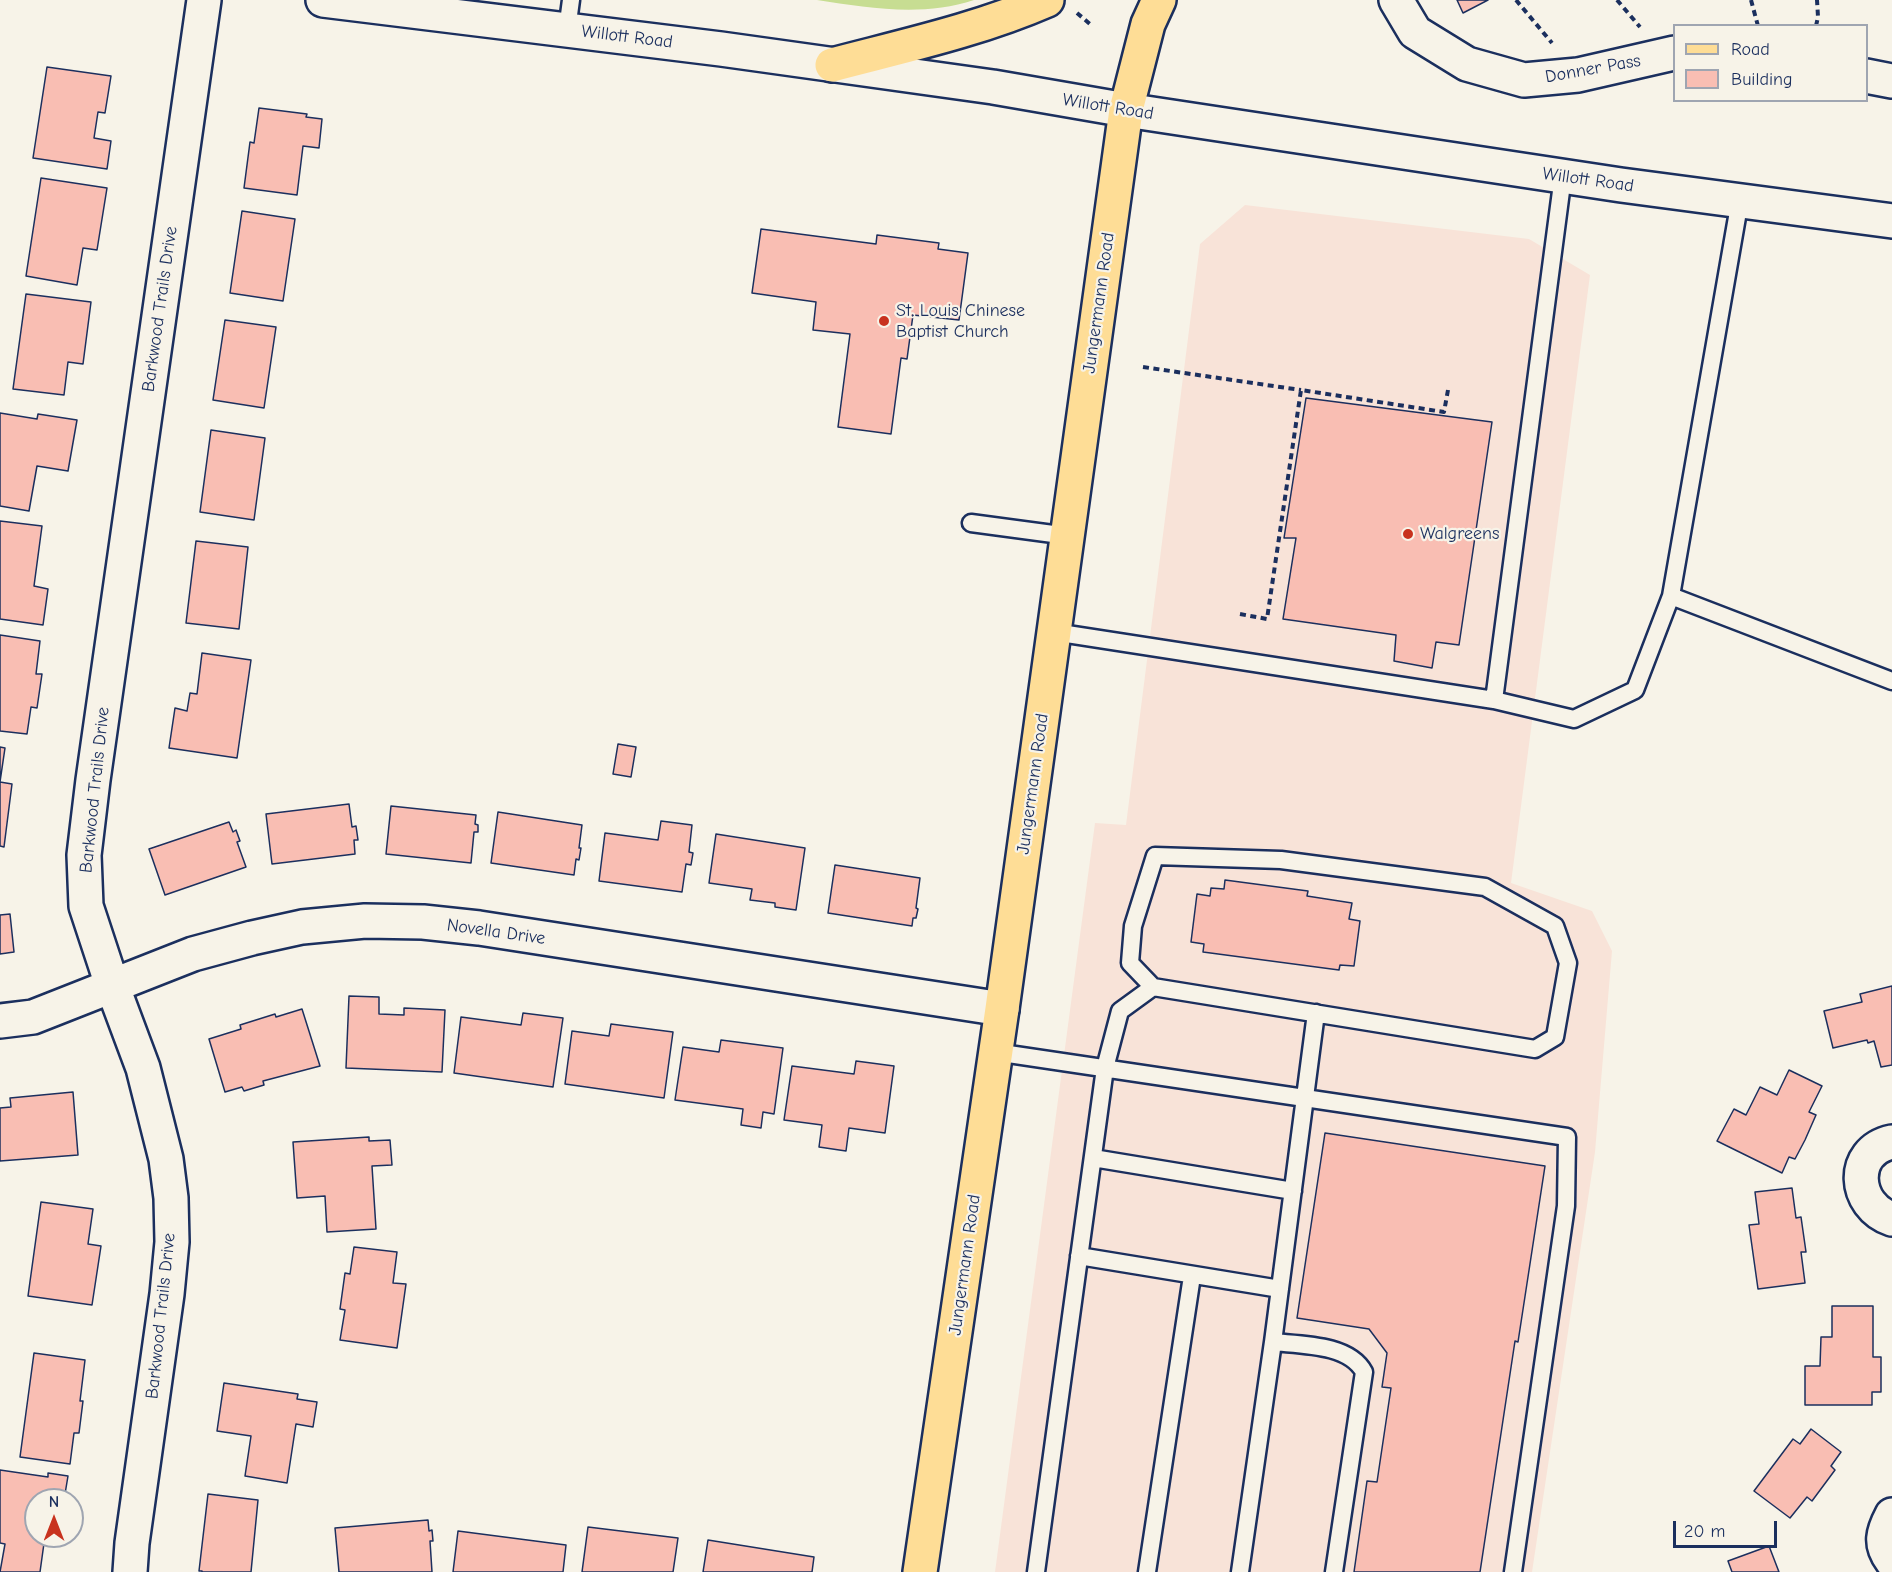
<!DOCTYPE html>
<style>
body{margin:0}
#map{position:relative;width:1892px;height:1572px;overflow:hidden;background:#f7f3e8;font-family:"Comic Neue",sans-serif}
canvas{display:block}
.legend{position:absolute;left:1673px;top:24px;width:195px;height:78px;box-sizing:border-box;background:#f7f3e8;border:2px solid #9fa5b1;margin:0;padding:8px 10px;list-style:none;font-size:18px;color:#1b2f5e}
.legend li{display:flex;align-items:center;gap:12px;height:30px}
.legend b{width:30px;border:2px solid #9fa5b1}
.north{position:absolute;left:24px;top:1488px;width:60px;height:60px;box-sizing:border-box;background:#f7f3e8;border:2px solid #9fa5b1;border-radius:50%;rotate:0deg;font-size:16px;font-weight:700;line-height:24px;text-align:center;color:#1b2f5e}
.north::after{content:'';display:block;margin:auto;width:21px;height:27px;background:#c8321e;clip-path:polygon(50% 0,100% 100%,50% 72%,0 100%)}
.scale{position:absolute;left:1673px;top:1521px;width:104px;height:27px;box-sizing:border-box;border:3px solid #1b2f5e;border-top:0;padding-left:8px;font-size:18px;line-height:21px;white-space:nowrap;color:#1b2f5e;-webkit-text-stroke:4px #f7f3e8;paint-order:stroke}
</style>
<div id="map">
<canvas width="1892" height="1572"></canvas>
<ul class="legend">
<li><b style="height:8px;background:#fedd96"></b>Road</li>
<li><b style="height:16px;background:#f9beb3"></b>Building</li>
</ul>
<div class="north">N</div>
<div class="scale">20 m</div>
</div>
<script>
const c = document.querySelector('canvas').getContext('2d');
c.lineJoin = 'round';
function paint(path, color) {
  c.fillStyle = color;
  c.fill(path, 'evenodd');
}
function stroke(path, color, width, dash) {
  c.strokeStyle = color;
  c.lineWidth = width;
  c.lineCap = dash ? 'butt' : 'round';
  c.setLineDash(dash || []);
  c.stroke(path);
}
function drawText(font, color, halo, rows, align = 'center') {
  c.font = font + ' "Comic Neue",sans-serif';
  c.lineWidth = 4.5;
  c.setLineDash([]);
  c.textBaseline = 'middle';
  c.strokeStyle = halo;
  c.fillStyle = color;
  for (const [text, x, y, turn = 0] of rows) {
    c.save();
    c.translate(x, y);
    c.rotate((+turn || 0) * Math.PI / 180);
    c.textAlign = isNaN(turn) ? turn : align;
    if (halo) c.strokeText(text, 0, 0);
    c.fillText(text, 0, 0);
    c.restore();
  }
}
paint(new Path2D(`
 M1245,205L1529,239L1590,275L1511,883L1592,911L1612,951L1595,1152L1532,1572H995L1095,823L1126,825L1200,244Z`), '#f8e3d8');
paint(new Path2D(`
 M817,0H974C923,17 868,8 817,0Z`), '#c7dd92');
const building = new Path2D(`
 M1457,0H1488L1463,13Z
 M47,67L111,76L105,113L98,112L94,138L111,141L107,169L33,158Z
 M259,108L307,114L306,117L322,119L319,148L303,146L297,195L244,188L250,142L254,143Z
 M41,178L107,188L97,250L83,248L77,285L26,276Z
 M242,211L295,219L283,301L230,293Z
 M761,229L876,244L877,235L939,243L938,249L968,253L959,320L913,315L907,359L901,358L891,434L838,427L850,334L813,330L816,302L752,293Z
 M26,294L91,302L83,364L68,362L64,395L13,389Z
 M225,320L276,327L264,408L213,400Z
 M1306,398L1492,422L1459,645L1436,642L1432,668L1394,661L1396,635L1283,619L1296,538H1284Z
 M0,413L37,419L38,414L77,420L68,471L37,466L29,511L0,506Z
 M211,430L265,438L254,520L200,512Z
 M0,521L42,526L34,586L48,589L43,625L0,619Z
 M196,541L248,547L239,629L186,623Z
 M0,635L40,641L36,674H42L37,708L31,707L27,734L0,731Z
 M202,653L251,660L237,758L169,748L175,708L187,711L190,693L197,694Z
 M618,744L636,747L631,777L613,774Z
 M0,747L5,748L0,782L12,784L4,847L0,846Z
 M349,804L352,827L356,826L358,840H354L355,854L272,864L266,814Z
 M391,806L476,815L475,824L478,825V832H474L471,863L386,854Z
 M498,812L582,825L579,848H581L579,860L576,859L574,875L491,863Z
 M661,821L692,825L689,852L693,853L691,865L686,864L682,892L599,881L605,833L658,840Z
 M229,822L233,832L236,830L240,841L237,842L246,867L165,895L149,849Z
 M716,834L805,848L796,910L775,907V903L750,900L752,889L709,883Z
 M835,865L920,878L916,908L918,909L916,918H913L912,926L828,913Z
 M1225,880L1308,891L1307,896L1352,903L1349,919L1360,921L1354,966L1340,965L1339,970L1203,952L1204,944L1191,942L1197,894L1210,896L1211,888L1224,889Z
 M10,914L14,952L0,954V915Z
 M1892,986V1065L1881,1067L1874,1041L1868,1043L1867,1040L1833,1048L1824,1011L1862,1002L1860,994Z
 M349,996L379,997V1014L404,1015V1008L445,1010L442,1072L346,1068Z
 M302,1009L320,1066L263,1081L264,1085L244,1091L242,1087L225,1092L209,1039L241,1029L240,1025L275,1014L276,1017Z
 M523,1013L563,1018L553,1087L454,1073L461,1017L521,1025Z
 M611,1024L673,1032L664,1098L565,1084L572,1031L609,1036Z
 M721,1040L783,1048L774,1114L763,1112L761,1128L741,1125L743,1109L675,1100L683,1047L719,1052Z
 M856,1061L894,1066L885,1133L849,1128L846,1151L819,1147L822,1125L784,1120L792,1066L854,1074Z
 M1789,1070L1822,1086L1809,1112L1816,1115L1805,1140L1795,1159L1789,1157L1782,1173L1717,1141L1734,1109L1746,1115L1760,1087L1777,1095Z
 M73,1092L78,1155L0,1161V1108L11,1107L10,1098Z
 M1325,1133L1545,1166L1518,1342L1515,1341L1480,1572H1354L1367,1481L1377,1482L1391,1388L1382,1387L1387,1353L1369,1329L1297,1318Z
 M369,1137V1141L390,1140L392,1165L372,1166L376,1229L327,1232L325,1196L297,1198L293,1142Z
 M1792,1188L1796,1218L1801,1217L1806,1252H1801L1805,1283L1758,1289L1749,1225L1759,1224L1755,1192Z
 M41,1202L93,1209L88,1244L101,1246L92,1305L28,1296Z
 M354,1247L397,1252L393,1283L406,1284L397,1348L340,1340L345,1310L340,1309L345,1273L350,1274Z
 M1832,1306H1873V1357H1881V1392H1872V1405H1805V1366H1820L1821,1337H1832Z
 M34,1353L85,1360L80,1401H83L79,1433H74L70,1464L20,1457Z
 M224,1383L298,1394L297,1399L317,1402L313,1427L296,1424L287,1483L245,1476L251,1436L217,1431Z
 M1811,1429L1841,1452L1831,1466L1835,1470L1812,1501L1807,1497L1790,1518L1754,1491L1793,1439L1800,1444Z
 M0,1470L48,1477V1473L68,1476L64,1500H36V1536H45L40,1572H0L5,1544L0,1543Z
 M208,1494L258,1500L251,1572H202V1571H199Z
 M428,1520L429,1531L432,1530L433,1541H430L432,1572H339L335,1528Z
 M588,1527L678,1538L673,1572H582Z
 M458,1531L566,1545L563,1572H453Z
 M708,1540L814,1557L812,1572H703Z
 M1769,1546L1779,1572H1732L1728,1561Z`);
paint(building, '#f9beb3');
stroke(building, '#1b2f5e', 1.5);
const service = new Path2D(`
 M567,30L571,0
 M971,523L1068,536
 M1671,596L1892,681
 M1054,632L1494,700L1563,176
 M1494,700L1574,719L1635,690L1671,596L1740,200
 M1155,856L1281,860L1485,887L1555,926L1568,963L1555,1037L1535,1049L1153,987L1130,963L1133,926Z
 M1316,1013L1273,1342C1302,1345 1349,1344 1364,1372L1334,1572
 M995,1052L1567,1137L1566,1206L1513,1572
 M1093,1158L1293,1191
 M1079,1256L1280,1289
 M1036,1572L1105,1068L1120,1011L1153,987
 M1147,1572L1192,1276
 M1240,1572L1273,1342`);
const minor = new Path2D(`
 M1396,0L1415,32L1467,64L1524,80L1578,75L1674,53
 M1866,76L1892,81
 M1126,110L1621,185L1892,221
 M0,1021L33,1017L193,954L252,938L302,927L365,921L423,922L479,928L1002,1009
 M1892,1142C1849,1151 1853,1206 1892,1219
 M1892,1515C1883,1532 1879,1544 1892,1561
 M130,1572L132,1543L167,1294L172,1242L171,1198L166,1159L143,1068L112,985L86,906L84,855L93,780L204,0`);
const secondary = new Path2D(`
 M323,0L721,49L993,87L1126,110`);
const primary = new Path2D(`
 M832,65C904,46 978,30 1047,0
 M920,1572L1002,1009L1126,110L1148,24L1159,0`);
stroke(service, '#1b2f5e', 21);
stroke(minor, '#1b2f5e', 38);
stroke(secondary, '#1b2f5e', 38);
stroke(primary, '#1b2f5e', 38);
stroke(new Path2D(`
 M1516,0L1552,43
 M1617,0L1640,27
 M1751,0L1758,26
 M1077,13L1090,24
 M1816,26L1818,17L1817,0
 M1143,367L1301,390
 M1240,614L1267,619L1301,390L1444,412L1448,390`), '#1b2f5e', 4, [6, 4.5]);
stroke(service, '#f7f3e8', 16);
stroke(minor, '#f7f3e8', 33);
stroke(secondary, '#f7f3e8', 33);
stroke(primary, '#fedd96', 33);
for (const [x, y, r, color] of [
 [884,321,6,"#c8321e"],
 [1408,534,6,"#c8321e"]
]) {
  const dot = new Path2D();
  dot.arc(x, y, r, 0, 2 * Math.PI);
  c.fillStyle = color;
  c.fill(dot);
  stroke(dot, '#f7f3e8', 2);
}
drawText('18px', '#1b2f5e', '#f7f3e8', [
 ["Willott Road",627,37,7],
 ["Donner Pass",1593,69,-10],
 ["Willott Road",1108,107,9],
 ["Willott Road",1588,180,8],
 ["Jungermann Road",1099,303,-82],
 ["Barkwood Trails Drive",160,309,-82],
 ["Jungermann Road",1033,784,-82],
 ["Barkwood Trails Drive",95,790,-84],
 ["Novella Drive",496,932,8],
 ["Jungermann Road",965,1265,-82],
 ["Barkwood Trails Drive",161,1316,-84]
]);
drawText('18px', '#1b2f5e', '#f7f3e8', [
 ["St. Louis Chinese",896,311],
 ["Baptist Church",896,332],
 ["Walgreens",1420,534]
], 'left');
</script>
